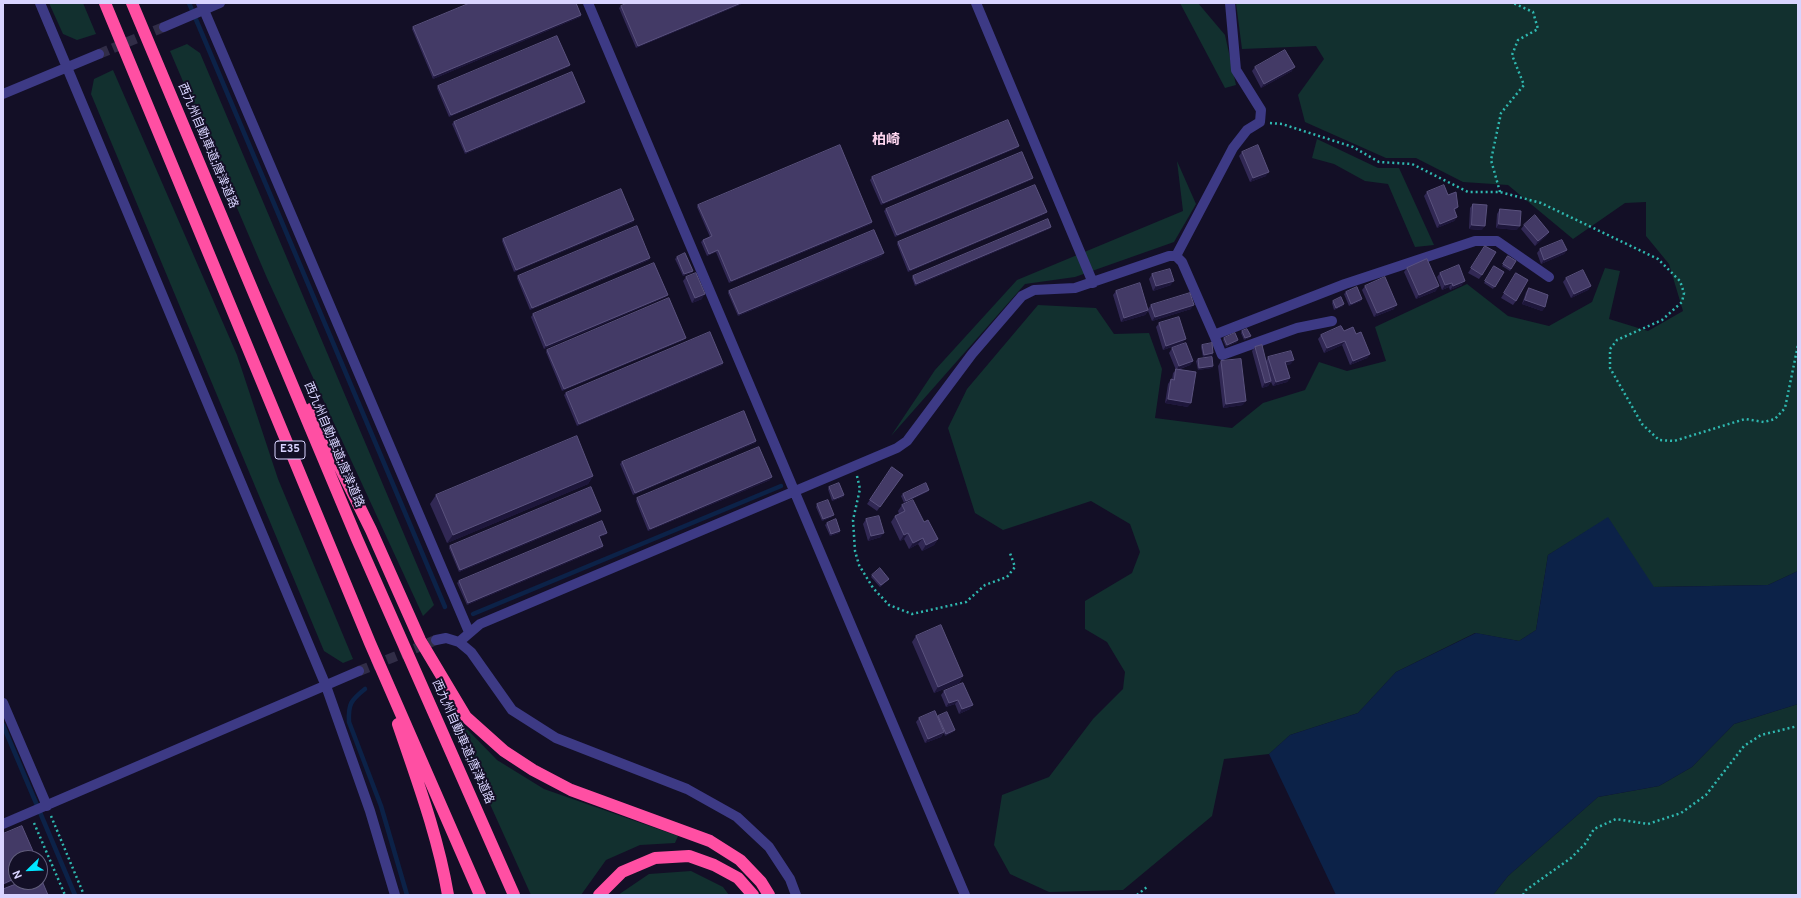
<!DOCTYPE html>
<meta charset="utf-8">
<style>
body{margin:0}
#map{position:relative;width:1801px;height:898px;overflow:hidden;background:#130f26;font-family:Overpass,sans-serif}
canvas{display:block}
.frame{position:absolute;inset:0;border:4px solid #d9d4ff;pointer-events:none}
.north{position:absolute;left:8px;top:850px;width:40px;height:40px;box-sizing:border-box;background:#130f26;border:1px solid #625e7d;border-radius:50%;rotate:247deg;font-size:11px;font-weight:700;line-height:16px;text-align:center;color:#d9d4ff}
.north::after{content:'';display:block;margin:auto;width:14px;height:18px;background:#00e5ff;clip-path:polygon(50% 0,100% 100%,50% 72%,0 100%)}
</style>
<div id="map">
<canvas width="1801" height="898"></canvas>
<div class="frame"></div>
<div class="north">N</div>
</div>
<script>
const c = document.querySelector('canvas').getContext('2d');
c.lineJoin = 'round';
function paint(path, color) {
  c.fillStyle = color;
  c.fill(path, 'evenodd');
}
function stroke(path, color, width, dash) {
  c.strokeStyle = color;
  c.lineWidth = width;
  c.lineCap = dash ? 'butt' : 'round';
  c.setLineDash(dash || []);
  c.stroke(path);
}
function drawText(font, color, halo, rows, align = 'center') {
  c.font = font + ' Overpass,"Noto Sans JP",sans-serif';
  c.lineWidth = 4;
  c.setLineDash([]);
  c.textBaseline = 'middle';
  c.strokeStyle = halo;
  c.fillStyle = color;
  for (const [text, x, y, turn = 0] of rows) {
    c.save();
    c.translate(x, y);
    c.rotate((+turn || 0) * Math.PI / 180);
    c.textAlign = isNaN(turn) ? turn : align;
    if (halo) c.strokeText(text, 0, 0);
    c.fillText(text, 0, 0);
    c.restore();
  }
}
paint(new Path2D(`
 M49,3H83L96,34L77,40L63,34Z
 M1180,3H1198L1225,35L1236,85L1225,88Z
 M1236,3H1798V571L1768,585L1653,587L1608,518L1548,555L1536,630L1519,641L1475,633L1396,672L1358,713L1290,735L1269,754L1224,759L1212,816L1123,890L1049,892L1010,874L994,845L1002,795L1049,777L1093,719L1123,689L1125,672L1107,642L1085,629V601L1132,573L1140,552L1130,524L1091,501L1003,530L975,513L948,428L967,389L1038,305L1096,308L1114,334L1149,333L1162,369L1155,418L1232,428L1263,403L1305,390L1319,362L1347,371L1386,361L1375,327L1467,284L1508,316L1549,326L1592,302L1605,268L1620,271L1609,319L1648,331L1683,311L1669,264L1646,236V202L1625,203L1573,239L1508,185L1463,182L1416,158H1386L1305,122L1298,95L1324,59L1316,46L1242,49Z
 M187,44L200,53L434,605L423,616L267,278L170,51Z
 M113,70L237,355L278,479L353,659L343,663L324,651L91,94L94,79Z
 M1317,139L1378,168H1399L1434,245L1415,247L1388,184L1365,181L1334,164L1312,158Z
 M1177,161L1196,204L1174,242L1075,277L1025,284L891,436L935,370L1017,280L1183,211Z
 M1798,704V895H1493L1508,876L1598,797L1659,786L1692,767L1734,724Z
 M465,727L497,760L544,789L678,836L675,843L640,845L606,860L581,895H531L457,731Z
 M691,871L723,887L729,895H618L649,874Z`), '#12302f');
paint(new Path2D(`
 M1608,517L1654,587L1768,585L1798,571V704L1734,724L1692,767L1659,786L1598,797L1508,876L1493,895H1336L1269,754L1290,735L1358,713L1396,672L1476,633L1519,641L1536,630L1548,555Z`), '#0c2248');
stroke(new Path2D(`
 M189,3L445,607
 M473,614L781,486
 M365,689C351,700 348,704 349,722L381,806L407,895
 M3,725L75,895`), '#0c2248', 4.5);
stroke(new Path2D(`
 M99,54L164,27
 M359,671L436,640`), '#312d47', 10, [10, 5]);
stroke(new Path2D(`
 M1270,123L1282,124L1353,147L1379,162L1412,164L1468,192H1500L1541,203L1658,259L1680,281L1684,293L1682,302L1662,320L1617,340L1610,349V368L1642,424L1659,440L1674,441L1745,419L1764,422L1775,419L1785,408L1798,345
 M1500,192L1491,160L1501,113L1524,85L1512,55L1518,40L1538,29L1533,12L1513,3
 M857,476L860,489L853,520L855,551L859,565L873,588L889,605L912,614L966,602L985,585L1007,577L1015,567L1010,553
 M51,816L84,895
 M34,823L65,895
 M1137,895L1147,887
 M1523,895L1526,890L1571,858L1585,844L1594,829L1616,819L1648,824L1681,813L1706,795L1744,746L1761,735L1798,726`), '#2fb8b0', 2.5, [2, 3]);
stroke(new Path2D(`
 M40,3L326,686L370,811L395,895
 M201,3L469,632
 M588,3L965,895
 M976,3L1093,283
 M164,27L220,3
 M3,94L99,54
 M1176,256L1233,148L1247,130L1260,122L1261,110L1236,70L1230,3
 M1214,335L1222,355L1297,328L1332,321
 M436,640L446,638L459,642L471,652L512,710L556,738L687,789L737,817L769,847L790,879L796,895
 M459,642L480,624L897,448L907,441L972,354L1022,296L1034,290L1075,288L1169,256H1176L1182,262L1214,335L1345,284L1475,241H1497L1549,277
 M3,703L47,806
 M3,824L359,671`), '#3d3a85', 10);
stroke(new Path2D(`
 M105,3L370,643L480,895
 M132,3L357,539L514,895
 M311,409L371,530L420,640L466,717L504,751L533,770L571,790L710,841L740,860L761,882L769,895
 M398,724C417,780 438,836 448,895
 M599,895L622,872L655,858L689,856L714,865L738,878L753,895`), '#ff4fa3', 12);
paint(new Path2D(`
 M744,3L636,48L619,8L621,6Z
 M581,15L580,17L433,79L412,29L413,27Z
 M570,65L568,67L449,117L437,88L438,86Z
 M1255,67L1292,71L1261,88L1252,71Z
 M585,102L583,104L465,154L452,124L454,122Z
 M1019,146L1017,148L881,205L870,180L872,177Z
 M1242,152L1266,176L1250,182L1239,156Z
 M1033,178L1031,180L895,237L884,211L886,209Z
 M1427,192L1448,195L1458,207L1455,211L1457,217L1454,221L1437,228L1424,196Z
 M1473,204L1482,230L1469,229L1470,208Z
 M698,205L872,222L871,224L729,283L716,252L707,256L701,242L703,240L710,237L697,207Z
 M1500,209L1517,230L1496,228L1497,214Z
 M1045,214L908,272L897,244L898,242Z
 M634,220L633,222L514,272L502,241L503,239Z
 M1524,225L1549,232L1546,236L1535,246L1521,229Z
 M1051,227L1049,229L915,286L912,278L913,276Z
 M1485,246L1482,275L1479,279L1468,273Z
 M1540,249L1567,250L1564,254L1541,264L1537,253Z
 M882,256L738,316L728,293L729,291Z
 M1508,256L1516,261L1510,271L1502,266Z
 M677,257L693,271L691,273L683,276L675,259Z
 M649,260L530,310L517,278L518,276Z
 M1494,266L1504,272L1493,289L1484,283Z
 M1407,268L1436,291L1416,299L1404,272Z
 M1440,273L1462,285L1450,290L1449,287L1442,290L1437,277Z
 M1516,273V301L1513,305L1501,298Z
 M1152,274L1171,285L1153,291L1149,279Z
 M686,277L702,299L692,303L683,281Z
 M1566,278L1591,286L1588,290L1571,298L1563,282Z
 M1365,286L1394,309L1374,317L1362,290Z
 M1529,288L1545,307L1542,311L1522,304L1526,292Z
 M1116,291L1148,309L1151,305L1191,309L1152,321L1148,311L1145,315L1121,322L1113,295Z
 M1346,292L1361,301L1349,306L1344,294Z
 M666,297L544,349L531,317L533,314Z
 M1333,301L1343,306L1334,310L1332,303Z
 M1159,323L1183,343L1163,350L1156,327Z
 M1242,331L1251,336L1249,338L1244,340L1241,333Z
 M1344,331L1356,334L1370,354L1367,358L1350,365L1342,345L1324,353L1318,339L1321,335Z
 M1224,338L1237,342L1226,347L1223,340Z
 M684,340L562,391L546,352L547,350Z
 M1202,345L1213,353L1212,356L1203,357L1201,347Z
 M1255,347L1266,361L1268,357L1291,364L1286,365L1290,378L1287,382L1273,386L1271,382L1268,386L1262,388L1252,351Z
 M1172,348L1193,361L1190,365L1178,370L1188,407L1165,403L1168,384L1171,379L1172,380L1173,373L1176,370L1169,353Z
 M1198,359L1213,366L1212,368L1198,370L1196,361Z
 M1221,361L1243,405L1223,408L1218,366Z
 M723,363L722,365L577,426L564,395L566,393Z
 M756,441L755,443L633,495L620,464L622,462Z
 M892,467L903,475L877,511L867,504Z
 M593,476L588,484L447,543L430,504L436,495Z
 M770,480L648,531L636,501L637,498Z
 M829,487L844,495L843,497L832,501L828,489Z
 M929,490L927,492L904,503L901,496L903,494Z
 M817,504L832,517L822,521L816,507Z
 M902,505L924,522L938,539L934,545L922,551L918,544L909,549L904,539L900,541L891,522L895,516L899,514L898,511Z
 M600,513L459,572L449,548L450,546Z
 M866,519L881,537L868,541L863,524Z
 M827,523L840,531L839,533L830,536L825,525Z
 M607,533L605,535L599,537L603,546L602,548L467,605L457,583L459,581Z
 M872,575L889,579L887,581L880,587L871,577Z
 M916,636L963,676L959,683L934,693L912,642Z
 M963,683L970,709L959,714L955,704L946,707L941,695L944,691Z
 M938,716L953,732L945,736L944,733L941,737L925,743L916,722L919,718L938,717Z`), '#312854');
paint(new Path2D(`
 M741,3H744L636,48L638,46Z
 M581,15L580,17L433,79L434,76Z
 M570,65L568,67L449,117L451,115Z
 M1295,67L1292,71L1261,88L1264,84Z
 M585,102L583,104L465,154L466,152Z
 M1019,146L1017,148L881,205L883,203Z
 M1269,172L1266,176L1250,182L1253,178Z
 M1033,178L1031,180L895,237L897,235Z
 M1458,207L1455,211L1451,213L1454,209Z
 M1047,212L1045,214L908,272L910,270Z
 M1457,217L1454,221L1437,228L1440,224Z
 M634,220L633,222L514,272L516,270Z
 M872,222L871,224L729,283L731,281Z
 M1499,224L1520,226L1517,230L1496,228Z
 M1472,225L1485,226L1482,230L1469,229Z
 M1051,227L1049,229L915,286L916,284Z
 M1549,232L1546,236L1535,246L1538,241Z
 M718,250L716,252L707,256L709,254Z
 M1567,250L1564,254L1541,264L1544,260Z
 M884,253L882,256L738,316L739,314Z
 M650,258L649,260L530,310L532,308Z
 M693,271L691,273L683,276L684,274Z
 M1174,281L1171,285L1153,291L1156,286Z
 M1465,281L1462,285L1450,290L1453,286Z
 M1452,283L1449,287L1442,290L1445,285Z
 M1439,286L1436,291L1416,299L1419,295Z
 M1591,286L1588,290L1571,298L1574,294Z
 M705,294L702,299L692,303L695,298Z
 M668,295L666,297L544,349L546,346Z
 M1362,299L1361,301L1349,306L1351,304Z
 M1525,300L1545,307L1542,311L1522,304Z
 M1344,304L1343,306L1334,310L1336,308Z
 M1194,305L1191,309L1152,321L1155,317Z
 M1397,305L1394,309L1374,317L1377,313Z
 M1148,310L1145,315L1121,322L1124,318Z
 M1251,336L1249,338L1244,340L1245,338Z
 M686,338L684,340L562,391L564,389Z
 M1186,339L1183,343L1163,350L1166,346Z
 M1238,340L1237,342L1226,347L1227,345Z
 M1345,341L1342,345L1324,353L1327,348Z
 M1213,353L1212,356L1203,357L1204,355Z
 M1370,354L1367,358L1350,365L1353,361Z
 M1294,360L1291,364L1282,366L1285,362Z
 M1193,361L1190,365L1176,370L1179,366Z
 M723,363L722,365L577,426L579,424Z
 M1213,366L1212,368L1198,370L1199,368Z
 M1290,378L1287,382L1273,386L1276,382Z
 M1271,381L1268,386L1262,388L1265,383Z
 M1168,399L1191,403L1188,407L1165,403Z
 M1246,401L1243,405L1223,408L1226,404Z
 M756,441L755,443L633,495L635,493Z
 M593,476L588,484L447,543L453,535Z
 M772,477L770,480L648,531L650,529Z
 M929,490L927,492L904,503L906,501Z
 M844,495L843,497L832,501L834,499Z
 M601,511L600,513L459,572L460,570Z
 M834,515L832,517L822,521L823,519Z
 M840,531L839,533L830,536L831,534Z
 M607,533L605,535L597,538L599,536Z
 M884,533L881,537L868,541L871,536Z
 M908,533L904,539L900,541L904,535Z
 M923,538L918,544L909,549L913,543Z
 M938,539L934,545L922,551L926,545Z
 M603,546L602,548L467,605L468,603Z
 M963,676L959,683L934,693L938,687Z
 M958,700L955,704L946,707L949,703Z
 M973,705L970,709L959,714L962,709Z
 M955,730L953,732L945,736L946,734Z
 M944,732L941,737L925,743L928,739Z
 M16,878V880L3,885V884Z`), '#1d163a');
const building = new Path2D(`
 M470,3H576L581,15L434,76L413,27Z
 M628,3H741L638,46L621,6Z
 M557,36L570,65L451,115L438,86Z
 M1285,50L1295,67L1264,84L1255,67Z
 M572,72L585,102L466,152L454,122Z
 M1008,120L1019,146L883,203L872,177Z
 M840,145L872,222L731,281L718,250L709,254L703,240L712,236L698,205Z
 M1258,145L1269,172L1253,178L1242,152Z
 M1022,152L1033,178L897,235L886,209Z
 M1035,185L1047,212L910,270L898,242Z
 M1444,185L1448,195L1456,192L1458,207L1454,209L1457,217L1440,224L1427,192Z
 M621,189L634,220L516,270L503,239Z
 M1473,204L1487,205L1485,226L1472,225Z
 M1500,209L1521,211L1520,226L1499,224Z
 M1535,215L1549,232L1538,241L1524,225Z
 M1048,219L1051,227L916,284L913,276Z
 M637,226L650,258L532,308L518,276Z
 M874,230L884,253L739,314L729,291Z
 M1562,240L1567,250L1544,260L1540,249Z
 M1485,246L1496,252L1482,275L1471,268Z
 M685,253L693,271L684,274L677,257Z
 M1508,256L1516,261L1511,269L1503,264Z
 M1427,259L1439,286L1419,295L1407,268Z
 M654,263L668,295L546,346L533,314Z
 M1459,265L1465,281L1453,286L1452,283L1445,285L1440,273Z
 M1494,266L1504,272L1495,287L1485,281Z
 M1170,269L1174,281L1156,286L1152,274Z
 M1583,270L1591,286L1574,294L1566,278Z
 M696,273L705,294L695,298L686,277Z
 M1516,273L1528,280L1516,301L1504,293Z
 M1385,277L1397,305L1377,313L1365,286Z
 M1140,283L1148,310L1124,318L1116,291Z
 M1357,287L1362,299L1351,304L1346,292Z
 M1529,288L1548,295L1545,307L1525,300Z
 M1190,293L1194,305L1155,317L1151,305Z
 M1341,297L1344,304L1336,308L1333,301Z
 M669,298L686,338L564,389L547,350Z
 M1179,317L1186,339L1166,346L1159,323Z
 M1341,326L1344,331L1353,327L1356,334L1361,332L1370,354L1353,361L1345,341L1327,348L1321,335Z
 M1247,329L1251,336L1245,338L1242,331Z
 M710,332L723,363L579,424L566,393Z
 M1235,333L1238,340L1227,345L1224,338Z
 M1186,343L1193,361L1179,366L1172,348Z
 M1212,343L1213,353L1204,355L1202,345Z
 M1262,345L1271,381L1265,383L1255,347Z
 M1291,351L1294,360L1285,362L1290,378L1276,382L1268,357Z
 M1212,357L1213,366L1199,368L1198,359Z
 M1241,359L1246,401L1226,404L1221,361Z
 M1176,369L1196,372L1191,403L1168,399L1171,379L1174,380Z
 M744,411L756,441L635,493L622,462Z
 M577,436L593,476L453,535L436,495Z
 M759,447L772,477L650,529L637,498Z
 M892,467L903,475L880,507L870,500Z
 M839,483L844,495L834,499L829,487Z
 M926,483L929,490L906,501L903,494Z
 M591,487L601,511L460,570L450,546Z
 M828,500L834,515L823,519L817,504Z
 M913,500L924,522L928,520L938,539L926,545L923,538L913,543L908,533L904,535L895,516L905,511L902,505Z
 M879,516L884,533L871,536L866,519Z
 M836,519L840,531L831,534L827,523Z
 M602,521L607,533L599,536L603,546L468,603L459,581Z
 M880,568L889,579L881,585L872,575Z
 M941,625L963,676L938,687L916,636Z
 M963,683L973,705L962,709L958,700L949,703L944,691Z
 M935,711L944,732L928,739L919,718Z
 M947,712L955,730L946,734L938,716Z
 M22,826L36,858H16V878L3,884V834Z
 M40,876L48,895H3V889L21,882H40Z`);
paint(building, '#433a66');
stroke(building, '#5a527e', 1);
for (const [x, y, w] of [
 [290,450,30]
]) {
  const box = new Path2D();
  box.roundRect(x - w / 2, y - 9, w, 18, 3);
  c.fillStyle = '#130f26';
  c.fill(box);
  stroke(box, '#d9d4ff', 1);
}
drawText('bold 11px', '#d9d4ff', null, [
 ["E35",290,450]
]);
drawText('12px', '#d9d4ff', '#130f26', [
 ["西九州自動車道;唐津道路",207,146,67],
 ["西九州自動車道;唐津道路",333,445,67],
 ["西九州自動車道;唐津道路",462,742,66]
]);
drawText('bold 14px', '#ffd6f0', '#130f26', [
 ["柏崎",886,141]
]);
</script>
